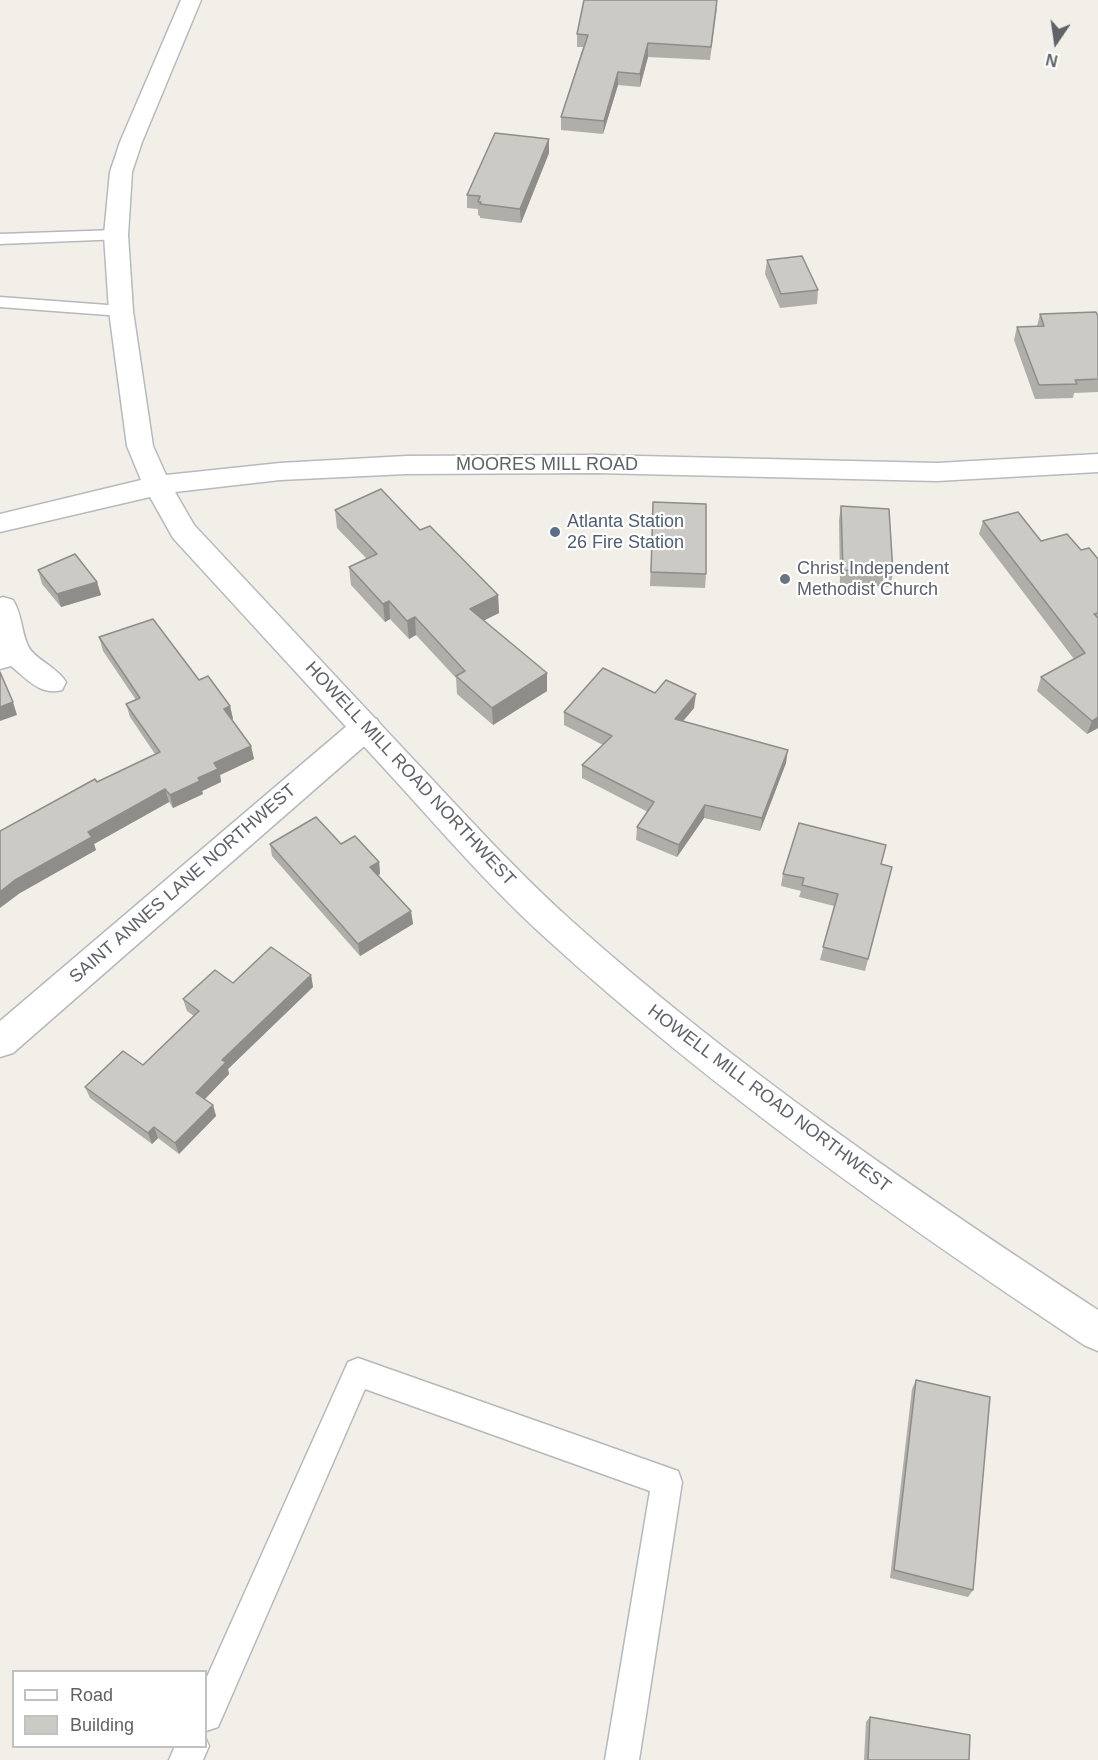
<!DOCTYPE html>
<style>
body{margin:0}
#map{position:relative;width:1098px;height:1760px;overflow:hidden;background:#f1efe8;font-family:Arial,sans-serif}
canvas{display:block}
.legend{position:absolute;left:12px;top:1670px;width:195px;height:78px;box-sizing:border-box;background:#fff;border:2px solid #bfc1c3;margin:0;padding:8px 10px;list-style:none;font-size:18px;color:#5f6368}
.legend li{display:flex;align-items:center;gap:12px;height:30px}
.legend b{width:30px;border:2px solid #bfc1c3}
.north{position:absolute;left:1026px;top:12px;width:60px;height:60px;-webkit-text-stroke:4px #fff;paint-order:stroke;rotate:193deg;font-size:16px;font-weight:700;line-height:24px;text-align:center;color:#5f6368}
.north::after{content:'';display:block;margin:auto;width:21px;height:27px;background:#5f6368;clip-path:polygon(50% 0,100% 100%,50% 72%,0 100%)}
</style>
<div id="map">
<canvas width="1098" height="1760"></canvas>
<ul class="legend">
<li><b style="height:8px;background:#fff"></b>Road</li>
<li><b style="height:16px;background:#cccac5"></b>Building</li>
</ul>
<div class="north">N</div>
</div>
<script>
const c = document.querySelector('canvas').getContext('2d');
c.lineJoin = 'round';
function stroke(path, color, width, dash) {
  c.strokeStyle = color;
  c.lineWidth = width;
  c.lineCap = dash ? 'butt' : 'round';
  c.setLineDash(dash || []);
  c.stroke(path);
}
function paint(path, color) {
  c.fillStyle = color;
  c.fill(path, 'evenodd');
}
function drawText(font, color, halo, rows, align = 'center') {
  c.font = font + ' Arial,sans-serif';
  c.lineWidth = 4.5;
  c.setLineDash([]);
  c.textBaseline = 'middle';
  c.strokeStyle = halo;
  c.fillStyle = color;
  for (const [text, x, y, turn = 0] of rows) {
    c.save();
    c.translate(x, y);
    c.rotate((+turn || 0) * Math.PI / 180);
    c.textAlign = isNaN(turn) ? turn : align;
    if (halo) c.strokeText(text, 0, 0);
    c.fillText(text, 0, 0);
    c.restore();
  }
}
const lane = new Path2D(`
 M116,230L122,231L125,235L122,239L0,244V234Z
 M0,297L121,306L127,307L130,311L127,315L121,316L0,307Z
 M358,1358L678,1471L682,1482L639,1760H605L650,1491L365,1389L218,1727L206,1731V1679L348,1362Z
 M206,1739L209,1746L203,1760H169L175,1746H206Z`);
const street = new Path2D(`
 M3,597L13,600C22,614 21,631 28,646C34,659 57,667 66,682L62,690C40,696 26,678 11,666L0,669V598Z
 M366,716L377,719L381,727L377,735L13,1053L0,1057V1021L355,719Z`);
const secondary = new Path2D(`
 M181,0H201L142,142L132,172L128,235L133,311L153,446L166,475L280,463L406,456L596,455L937,463L1098,454V472L937,481L596,473L406,474L280,480L175,492L194,525C267,603 340,681 413,759C465,814 517,872 573,922C735,1067 916,1191 1098,1310V1351L1084,1345C899,1222 715,1092 550,942C494,892 444,834 393,778C320,698 246,618 173,538L150,497L0,532V514L141,480L127,446L109,311L104,235L110,172L120,142Z`);
stroke(lane, '#b5b8bc', 3);
stroke(street, '#b5b8bc', 3);
stroke(secondary, '#b6babf', 3);
paint(lane, '#fff');
paint(street, '#fff');
paint(secondary, '#fff');
paint(new Path2D(`
 M717,8L710,60L648,57L640,87L618,85L603,134L561,130V117L583,47H577V34Z
 M549,153L521,223L480,218V216L478,215V209L467,208V195Z
 M767,260L818,290L817,304L780,308L765,274Z
 M1040,314L1098,316V392L1074,393L1073,398L1035,399L1014,340L1017,327L1037,326Z
 M653,502L706,574L705,588L650,586Z
 M841,506L893,573L890,587L840,584L839,520Z
 M335,510L420,530L498,595L499,613L484,620L547,691L493,725L457,694L456,678L416,635L409,639L390,619L385,622L351,585L349,567L367,559L337,528Z
 M983,521L1041,541L1081,550L1098,559V728L1087,734L1037,691L1041,677L1074,659L979,534Z
 M38,570L97,582L101,595L61,607L42,584Z
 M99,637L199,680L230,706L233,719L232,720L251,746L254,759L220,775L221,782L202,791L203,794L173,808L169,802L94,844L96,850L20,893L97,782L155,754L130,717L126,704L136,700L103,651Z
 M655,693L694,708L683,721L786,763L760,831L704,818L677,857L636,840L637,827L648,812L582,778V765L603,745L564,725V712Z
 M270,844H341L379,862L380,874L378,875L411,911L413,924L360,956L272,856Z
 M881,864L892,867L865,971L820,960L834,906L799,897L801,891L781,886L783,874Z
 M311,975L313,987L228,1069L229,1074L205,1099L213,1105L216,1116L179,1154L158,1138L152,1144L90,1098L85,1087L143,1065L194,1016L187,1011L183,999L233,983Z
 M916,1380L973,1590L968,1597L890,1578L912,1389Z
 M870,1717L969,1760H864L866,1722Z`), '#afaea9');
paint(new Path2D(`
 M648,43V57L640,87V74Z
 M618,72V85L603,134L604,121Z
 M549,139V153L521,223L520,209Z
 M97,582L101,595L61,607L57,594Z
 M498,595L499,613L471,627L470,609Z
 M389,601L390,619L385,622L383,604Z
 M415,617L416,635L409,639L407,621Z
 M547,673V691L493,725L492,708Z
 M696,694L694,708L674,732L675,719Z
 M13,702L17,715L0,721V707Z
 M230,706L233,719L227,722L224,709Z
 M1098,717V728L1087,734L1092,721Z
 M251,746L254,759L220,775L221,782L202,791L203,794L173,808L170,795L198,778L214,763Z
 M788,750L786,763L760,831L762,818Z
 M165,789L169,802L94,844L96,850L20,893L0,908V892L15,880L88,832Z
 M705,805L704,818L677,857L679,845Z
 M379,862L380,874L372,879L370,867Z
 M411,911L413,924L360,956L358,944Z
 M311,975L313,987L228,1069L229,1074L200,1104L196,1093L222,1060Z
 M213,1105L216,1116L179,1154L175,1143Z
 M154,1127L158,1138L152,1144L148,1133Z`), '#8f8d8a');
const building = new Path2D(`
 M584,0H717L711,47L648,43L640,74L618,72L604,121L561,117L588,35L577,34Z
 M495,133L549,139L520,209L480,204L481,202H478L480,196L467,195Z
 M802,256L818,290L781,294L767,260Z
 M1096,312L1098,316V379L1075,380L1077,384L1039,385L1017,327L1044,326L1040,314Z
 M381,489L420,530L430,526L498,595L470,609L547,673L492,708L456,676L465,671L415,617L407,621L389,601L383,604L349,567L377,554L335,510Z
 M653,502L706,504V574L651,572Z
 M841,506L889,509L893,573L843,570Z
 M1018,512L1041,541L1067,534L1081,550L1089,548L1098,559V613L1094,614L1098,618V717L1092,721L1041,677L1085,653L983,521Z
 M75,554L97,582L57,594L38,570Z
 M153,619L199,680L208,676L230,706L224,709L251,746L214,763L218,769L198,778L200,781L170,795L165,789L88,832L92,837L15,880L0,892V831L95,779L97,782L160,752L126,704L140,698L99,637Z
 M603,668L655,693L666,680L696,694L675,719L788,750L762,818L705,805L679,845L637,827L654,802L582,765L612,736L564,712Z
 M0,672L13,702L0,707Z
 M316,817L341,844L355,836L379,862L370,867L411,911L358,944L270,844Z
 M799,823L886,845L881,864L892,867L868,959L823,947L838,894L802,885L804,878L783,874Z
 M271,947L311,975L222,1060L226,1062L196,1093L213,1105L175,1143L154,1127L148,1133L85,1087L123,1051L143,1065L199,1011L183,999L215,970L233,983Z
 M916,1380L990,1397L973,1590L894,1570Z
 M870,1717L970,1735L969,1760H868Z`);
paint(building, '#cccac5');
stroke(building, '#8f8d8a', 1.5);
for (const [x, y, r, color] of [
 [555,532,6,"#5c6f8a"],
 [785,579,6,"#6b7280"]
]) {
  const dot = new Path2D();
  dot.arc(x, y, r, 0, 2 * Math.PI);
  c.fillStyle = color;
  c.fill(dot);
  stroke(dot, '#fff', 2);
}
drawText('18px', '#5f6368', '#fff', [
 ["MOORES MILL ROAD",547,465],
 ["HOWELL MILL ROAD NORTHWEST",410,774,47],
 ["SAINT ANNES LANE NORTHWEST",183,884,-41],
 ["HOWELL MILL ROAD NORTHWEST",769,1099,37]
]);
drawText('18px', '#4e5e75', '#fff', [
 ["Atlanta Station",567,522],
 ["26 Fire Station",567,543]
], 'left');
drawText('18px', '#5b616d', '#fff', [
 ["Christ Independent",797,569],
 ["Methodist Church",797,590]
], 'left');
</script>
